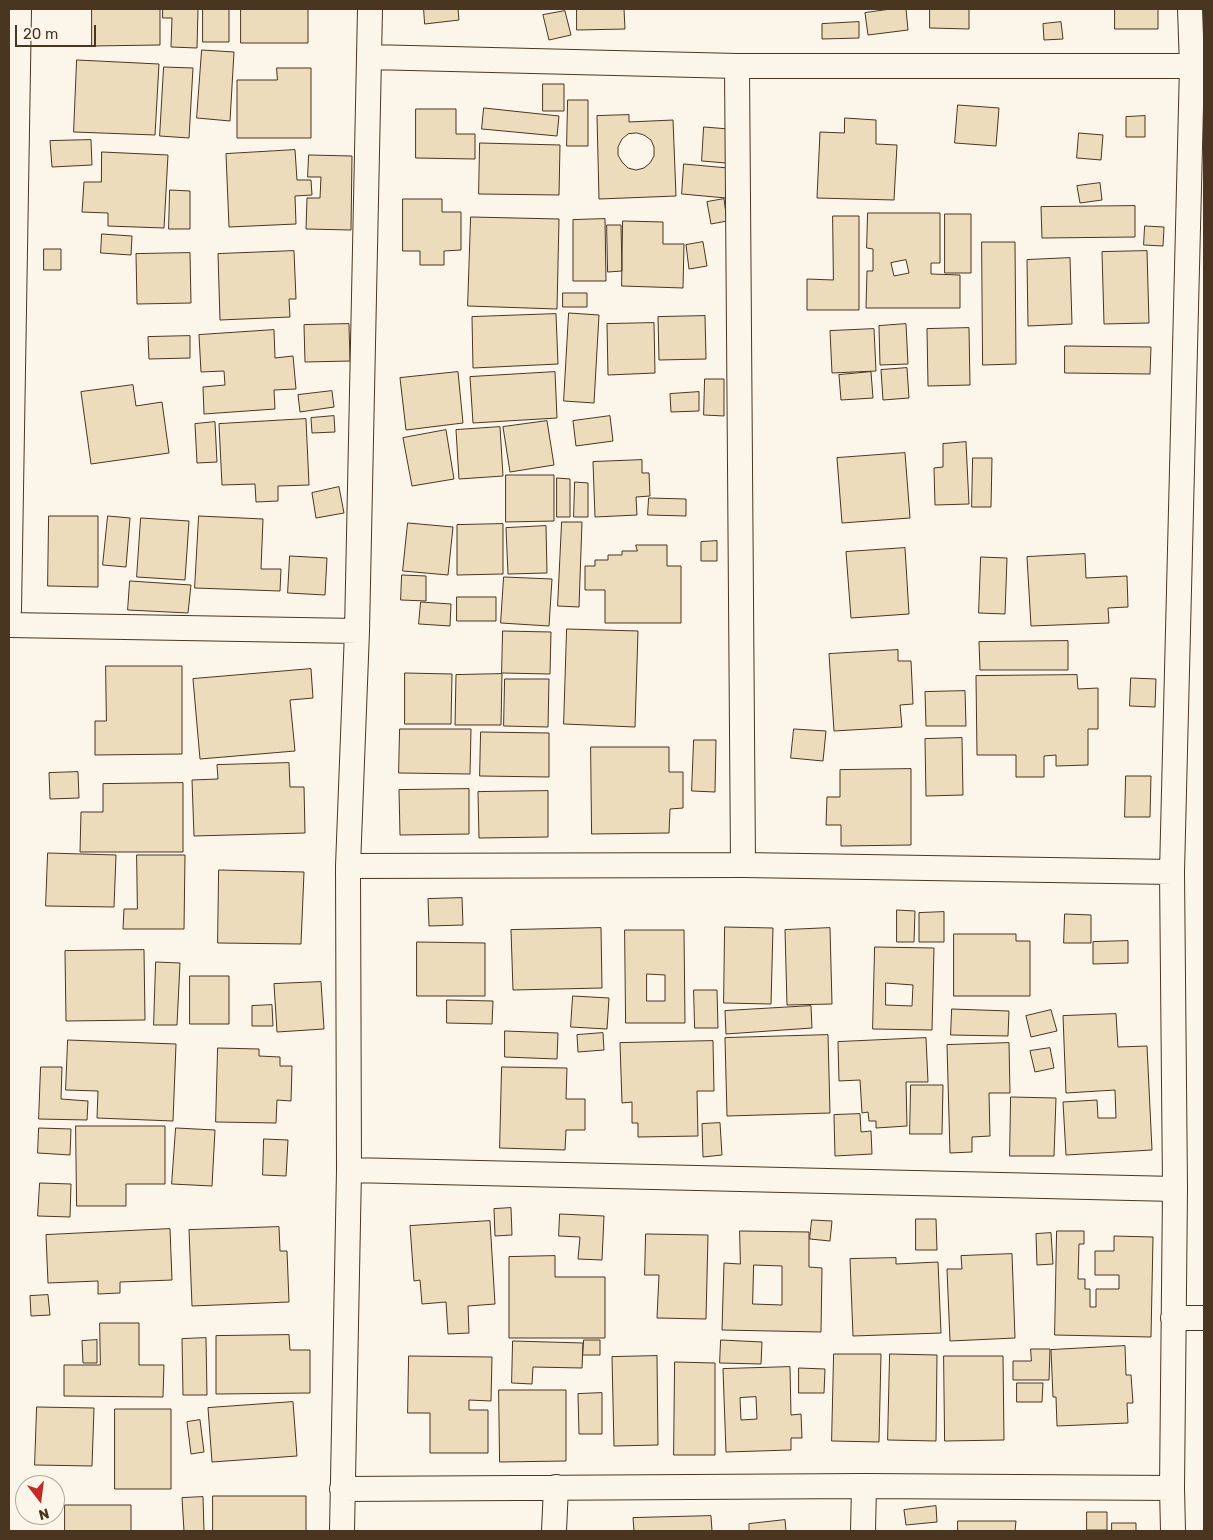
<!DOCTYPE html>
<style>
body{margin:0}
#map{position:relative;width:1213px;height:1540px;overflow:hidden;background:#fbf6e9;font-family:Rubik,sans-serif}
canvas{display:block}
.frame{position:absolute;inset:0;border:10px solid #4a3520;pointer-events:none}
.north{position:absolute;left:15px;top:1475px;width:50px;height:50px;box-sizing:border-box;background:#fbf6e9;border:1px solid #b4a999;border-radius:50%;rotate:165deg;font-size:14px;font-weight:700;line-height:20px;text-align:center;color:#4a3520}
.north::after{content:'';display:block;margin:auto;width:18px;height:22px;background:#c62828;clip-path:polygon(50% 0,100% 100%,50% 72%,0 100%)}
.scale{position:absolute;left:15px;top:25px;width:81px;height:22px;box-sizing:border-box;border:2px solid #4a3520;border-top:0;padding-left:6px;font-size:15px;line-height:18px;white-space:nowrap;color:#4a3520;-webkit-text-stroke:4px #fbf6e9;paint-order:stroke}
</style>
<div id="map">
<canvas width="1213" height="1540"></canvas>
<div class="frame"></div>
<div class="north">N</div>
<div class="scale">20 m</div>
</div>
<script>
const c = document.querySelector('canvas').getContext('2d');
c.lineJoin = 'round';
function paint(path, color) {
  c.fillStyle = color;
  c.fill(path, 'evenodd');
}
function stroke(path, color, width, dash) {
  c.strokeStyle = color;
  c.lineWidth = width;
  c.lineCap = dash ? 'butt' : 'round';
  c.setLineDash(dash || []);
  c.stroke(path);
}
const building = new Path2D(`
 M92,9H160V45L92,46Z
 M163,9H198L197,48L171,47L172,18H163Z
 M203,9H229V42H203Z
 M241,9H308V43H241Z
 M424,9H458L459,20L425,24Z
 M577,9H624L625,29L577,30Z
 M891,9H906L908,30L868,35L865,13Z
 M930,9H969V29L930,28Z
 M1115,9H1158V29H1115Z
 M565,11L571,35L549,40L543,15Z
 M859,22V38L822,39V24Z
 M1061,22L1063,39L1044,40L1043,24Z
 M202,50L234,52L230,121L197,118Z
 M77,60L159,64L155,135L74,132Z
 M164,67L193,68L189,138L160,136Z
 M277,68H311V138H237V80H277Z
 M543,84H564V111H543Z
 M568,100H588V146H567Z
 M958,105L999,108L996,146L955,143Z
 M484,108L559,116L557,136L482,129Z
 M416,109H456V134H475V159L416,158Z
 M629,115V122L673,120L676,196L599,199L597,116ZM637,133L644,135L651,140L654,147V156L650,163L644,168L636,170L628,168L622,162L618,155V147L622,139L628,134Z
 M1145,116V137H1126V117Z
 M845,118L876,120V144L897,145L894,200L817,198L820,132L844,133Z
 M704,127L729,129L726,163L702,161Z
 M1079,133L1103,135L1101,160L1077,158Z
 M91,140L92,165L52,167L50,141Z
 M480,143L560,145L559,195L479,194Z
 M295,150L297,180H311L312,195L295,196L296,224L229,227L226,154Z
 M102,152L168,155L164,228L108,226V213L82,212L84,182H101Z
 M309,155L352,156L351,230L306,229L307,198H320L321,177H308Z
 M684,164L728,168L726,198L682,194Z
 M1100,183L1102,200L1080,203L1077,186Z
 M170,190L190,191V229H169Z
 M403,199H442V212H461V250L444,251V265H420V251H403Z
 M724,199L727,221L711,224L707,202Z
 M1135,206V237L1042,238L1041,207Z
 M868,213H940V263H931V274L960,275V308H866L867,271H873V249L867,248ZM906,260L909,273L894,276L891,263Z
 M945,214H971V273H945Z
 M833,216H859V310H807V279L833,280Z
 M471,217L559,219L557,309L468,306Z
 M605,219L606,281H573V220Z
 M623,221L663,222V244H684L683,288L622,286Z
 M607,225H621L622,271L608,272Z
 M1145,226L1164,227L1163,246L1144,245Z
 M102,234L132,236L131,255L101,253Z
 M703,242L707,266L689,269L686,245Z
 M982,242H1015L1016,364L983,365Z
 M44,249H61V270H44Z
 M294,251L296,299H289L290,317L220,320L218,254Z
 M1147,251L1149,323L1104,324L1102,252Z
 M190,253L191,303L137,304L136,254Z
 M1070,258L1072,324L1028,326L1027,260Z
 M563,293H587V307H563Z
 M569,313L599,315L594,403L564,401Z
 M556,314L558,364L473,368L472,317Z
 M705,316L706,359L659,360L658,317Z
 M654,323L655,373L608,375L607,324Z
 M349,324L350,361L305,362L304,325Z
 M906,324L908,364L880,365L879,326Z
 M969,328L970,385L928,386L927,329Z
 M874,329L876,371L832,373L830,331Z
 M274,330L275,358L293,356L296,389L274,390L275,409L204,414L203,387L225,385L224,371L201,372L199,335Z
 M190,336V358L149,359L148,337Z
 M1065,346L1151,347L1150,374L1065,373Z
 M907,368L909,398L883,400L881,370Z
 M458,372L463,423L406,430L400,378Z
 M555,372L557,418L473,423L470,377Z
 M871,372L873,398L841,400L839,375Z
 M705,379H724V416L704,415Z
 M133,385L136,406L162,402L169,453L91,464L81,392Z
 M332,391L334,407L300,412L298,395Z
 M699,392V411L671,412L670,394Z
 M334,416L335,432L312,433L311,418Z
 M610,416L613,441L576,446L573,421Z
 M306,419L309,485L278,486V501L256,502L255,484L222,485L219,424Z
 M547,421L554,465L510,472L503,427Z
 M215,422L217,462L197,463L195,424Z
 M500,427L503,476L459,479L456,430Z
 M446,430L454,479L412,486L403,438Z
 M966,442L969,504L935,505L934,468L943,467V444Z
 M905,453L910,518L842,523L837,458Z
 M973,458H992L991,507H972Z
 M642,460V473H649L650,496L636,497L637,515L595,517L593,462Z
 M506,475H554V521L506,522Z
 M557,478L570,479V517H557Z
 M575,482L588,483V517H574Z
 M339,487L344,513L316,518L312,493Z
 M649,498L686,499V516L648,515Z
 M49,516H98V587L48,586Z
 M108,516L130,518L126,567L103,565Z
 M199,516L263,519L261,569H281L280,591L195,588Z
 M141,518L189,521L185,580L137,577Z
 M562,522H582L579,607L558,606Z
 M408,523L453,527L448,575L403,571Z
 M503,524V574L457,575V525Z
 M546,526L547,573L508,574L506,528Z
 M717,541V561H701V542Z
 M636,545H667V566H681V623H605V590H585V566H595V560H608V555H622V551H637Z
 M905,548L909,614L851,618L846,552Z
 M1085,554L1086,578L1127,576L1128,607L1108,608L1109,623L1031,626L1027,557Z
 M290,556L327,558L325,595L288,593Z
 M981,557L1007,558L1005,614L979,613Z
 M402,575L426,576V601L401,600Z
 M504,577L552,579L549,626L501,623Z
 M130,581L191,585L188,613L128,610Z
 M457,597H496V621H457Z
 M421,602L451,604L450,626L419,624Z
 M567,629L638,631L635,727L564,724Z
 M503,631L551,632L550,674L502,673Z
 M1068,641V670H980L979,642Z
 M898,650V661H911L913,704L900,705L902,727L834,731L829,654Z
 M106,666H182V754L95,755V721H106Z
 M311,669L313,698L290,700L295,751L200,759L193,679Z
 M405,673L452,674L451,724H405Z
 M502,674L501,725H455L456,675Z
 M1077,675L1078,689L1098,688V729H1088V765L1056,766V755L1044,756V777H1016V755H977L976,676Z
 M1131,678L1156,679L1155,707L1130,706Z
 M505,679H549L548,727L504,726Z
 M965,691L966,726H926L925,692Z
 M400,729H471L470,774L399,773Z
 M794,729L826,731L823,761L791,758Z
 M481,732L549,733V777L480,776Z
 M962,738L963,795L926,796L925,739Z
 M694,740H716L715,792L692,791Z
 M591,747H669V772H683V808L670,809L669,833L592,834Z
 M289,763L290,787H304L305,833L194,836L192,780L218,779L217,765Z
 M911,769V845L841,846V825H826L827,797H840V770Z
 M78,772L79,798L50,799L49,773Z
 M1126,776H1151L1150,817H1125Z
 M183,783V852H80L81,812H103V784Z
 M469,789V834L400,835L399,790Z
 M548,791V837L479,838L478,792Z
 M48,853L116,855L114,907L46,906Z
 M137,855H185L184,929H123L124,909H137Z
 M219,870L304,872L301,944L218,943Z
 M462,898L463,925L429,926L428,899Z
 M897,910L915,911L914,942H897Z
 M944,912V942H919V913Z
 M1065,914L1091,915V943H1064Z
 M725,927L773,928L771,1004L724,1003Z
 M601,928L602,988L513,990L511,930Z
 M830,928L832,1004L787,1005L785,930Z
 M625,930H684L685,1023H626ZM647,974L665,975V1001H647Z
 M954,934H1016V941H1030V996H954Z
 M1128,941V963L1093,964V942Z
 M417,942L485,943V996H417Z
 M875,947L934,948L932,1030L873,1029ZM886,983L913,985L912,1006L886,1005Z
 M144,950L145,1020L66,1021L65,951Z
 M156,962L180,963L177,1025H154Z
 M190,976H229V1024H190Z
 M321,982L324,1029L277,1032L274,984Z
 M694,990H717L718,1028H695Z
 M573,996L609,998L607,1029L571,1027Z
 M447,1000L493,1001L492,1024L447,1023Z
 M272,1005L273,1026H252V1006Z
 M811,1006L812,1028L726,1034L725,1011Z
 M952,1009L1009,1011L1008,1036L951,1035Z
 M1051,1010L1057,1031L1031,1037L1026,1016Z
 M1116,1014L1118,1047L1147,1046L1152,1150L1066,1155L1063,1102L1097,1100L1098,1118H1116L1115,1090L1066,1093L1063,1016Z
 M505,1031L558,1033L557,1059L505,1057Z
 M603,1033L604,1050L578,1052L577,1035Z
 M828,1035L830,1113L727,1116L725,1038Z
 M926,1038L928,1082H906L907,1126L876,1128V1121H869L868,1112L862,1113L860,1080L839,1081L838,1042Z
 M68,1040L176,1044L173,1121L97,1118L98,1091L66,1090Z
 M713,1041L714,1091H697L698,1136L638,1137V1123H632V1102L622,1103L620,1043Z
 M1009,1043L1010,1093H989L990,1136L972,1137V1152L950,1153L947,1045Z
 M218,1048L259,1049V1056L280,1057V1066H292L291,1101L277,1100L276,1123L216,1122Z
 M1050,1048L1054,1068L1035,1072L1030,1051Z
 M41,1067H62L61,1099L88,1101L87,1120L39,1119Z
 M502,1067L567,1068L566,1099H585V1130H566L565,1150L500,1148Z
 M911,1085H943L942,1134H910Z
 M1011,1097L1056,1098L1054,1156H1010Z
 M860,1114L861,1132L871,1131L872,1154L835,1156L834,1115Z
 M720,1123L722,1155L703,1157L702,1124Z
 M76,1126H165V1184H126V1206H77Z
 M39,1128L71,1129L70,1155L38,1153Z
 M176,1128L215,1130L212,1186L172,1184Z
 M264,1139L288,1140L286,1176L263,1175Z
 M40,1183L71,1184L70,1217L38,1216Z
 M511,1208L512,1235L495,1236L494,1209Z
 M560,1214L604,1216L602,1260L578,1259L580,1237L559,1236Z
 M916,1219H936L937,1250H916Z
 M812,1220L832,1221L830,1241L810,1239Z
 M490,1221L495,1304L468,1306L469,1333L448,1334L446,1302L422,1304L420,1280L414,1281L410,1226Z
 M279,1227L280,1251H287L289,1302L192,1306L189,1230Z
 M170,1229L172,1280L120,1282V1293L98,1294V1281L48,1283L46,1235Z
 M740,1231L809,1232V1267L822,1268L821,1332L722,1330L724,1263L740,1264ZM754,1265L782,1266V1305L753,1304Z
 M1057,1231H1084V1244H1079L1078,1279H1085V1289H1090V1307H1096V1289H1119V1275H1095V1251H1114V1236L1153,1237L1151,1337L1055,1335Z
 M1051,1233L1053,1264L1037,1265L1036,1234Z
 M646,1234L708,1235L706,1319L657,1318L659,1275H645Z
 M1012,1254L1015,1338L950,1341L947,1269H962L961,1256Z
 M555,1256V1277H605V1338H509V1257Z
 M896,1258V1264L938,1262L941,1333L853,1336L850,1259Z
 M48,1295L50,1315L31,1316L30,1296Z
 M100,1323H139V1365H164L163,1397L64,1396V1365H100Z
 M289,1335L290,1350H310V1393L216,1394V1336Z
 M206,1338L207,1395H183L182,1339Z
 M97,1340V1363H83L82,1341Z
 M584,1340H600V1355H583Z
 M721,1340L762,1342L761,1364L720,1363Z
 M513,1341L583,1343L582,1368L533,1367L532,1384L512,1383Z
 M1125,1346L1126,1375H1131L1133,1403H1127L1128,1423L1057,1426L1056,1397H1053L1051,1350Z
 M1031,1349H1050L1049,1380H1013V1361H1031Z
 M834,1354H881L879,1442L832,1441Z
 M890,1354L937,1355L936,1441L888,1440Z
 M409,1356L492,1357L491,1401L469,1400V1410H488V1453H430V1413H408Z
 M657,1356L658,1445L614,1446L612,1357Z
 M944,1356H1003L1004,1440L945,1441Z
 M675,1362L715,1363V1455H674Z
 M790,1367L791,1415L801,1414L802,1438H791V1450L726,1452L723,1369ZM756,1397L757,1419L741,1420L740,1398Z
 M799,1368L825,1369L824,1393H799Z
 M1017,1383H1043L1042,1402H1017Z
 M499,1390H566V1461L500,1462Z
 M602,1393V1434H579L578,1394Z
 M293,1402L297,1456L212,1462L208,1408Z
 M37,1407L94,1408L92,1466L35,1465Z
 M115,1409H171V1489H115Z
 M200,1420L204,1452L191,1454L187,1422Z
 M213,1496H306V1531H213Z
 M203,1497L204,1531H184L182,1498Z
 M65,1505H131V1531H65Z
 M936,1506L937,1522L906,1525L904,1510Z
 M1087,1512H1107V1530H1087Z
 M711,1516L712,1531H634L633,1518Z
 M785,1520L786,1531H749V1524Z
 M958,1521H1016L1015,1531H958Z
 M1112,1523H1136V1531H1112Z`);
paint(building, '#ecdcbc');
stroke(building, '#4a3520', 1);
const minor = new Path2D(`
 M369,57L737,66H1192
 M737,66L743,865
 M9,610L19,9
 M9,625L357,631
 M348,866L743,865L1172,872
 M349,1170L1175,1189
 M1173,1318H1204
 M342,1489L864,1486L1172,1488
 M342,1531L349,1170L348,866L357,631L370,9
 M554,1531L556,1487
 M863,1531L864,1486
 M1173,1531L1172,1488L1175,1189L1172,872L1192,66L1190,9`);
stroke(minor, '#4a3520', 26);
stroke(minor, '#fbf6e9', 24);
</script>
